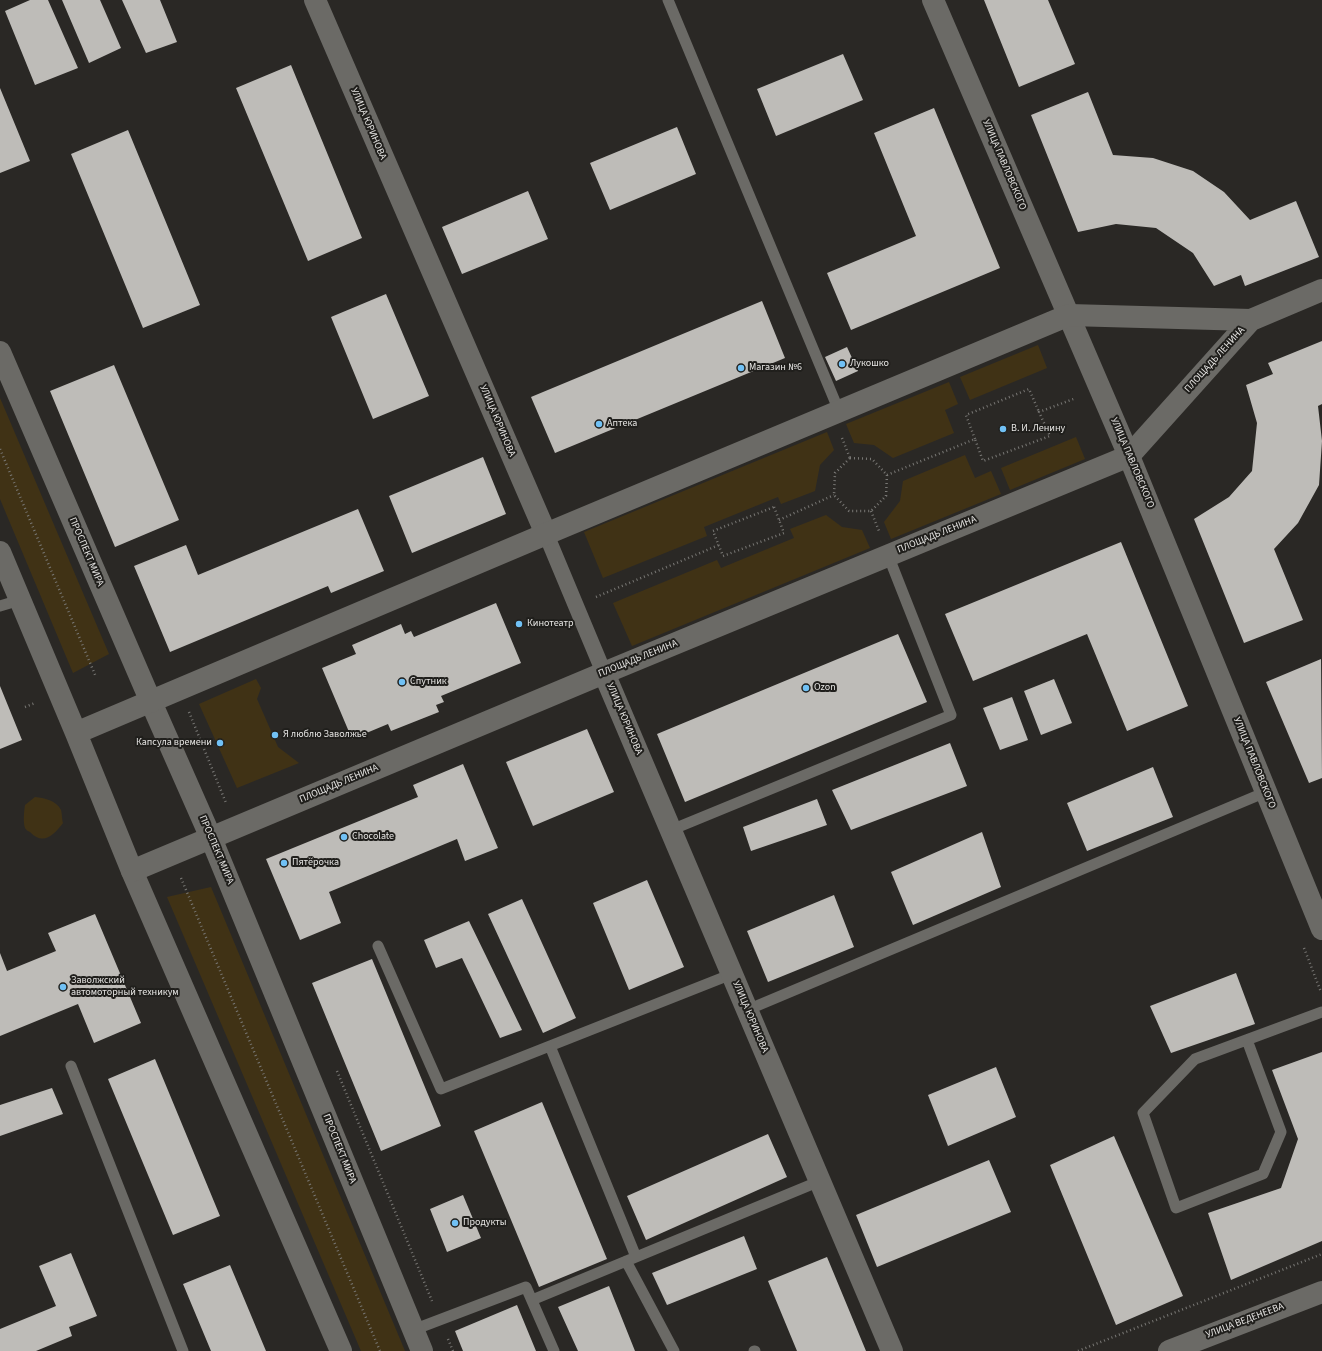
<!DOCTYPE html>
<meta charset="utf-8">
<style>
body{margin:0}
canvas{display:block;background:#2a2825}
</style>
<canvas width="1322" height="1351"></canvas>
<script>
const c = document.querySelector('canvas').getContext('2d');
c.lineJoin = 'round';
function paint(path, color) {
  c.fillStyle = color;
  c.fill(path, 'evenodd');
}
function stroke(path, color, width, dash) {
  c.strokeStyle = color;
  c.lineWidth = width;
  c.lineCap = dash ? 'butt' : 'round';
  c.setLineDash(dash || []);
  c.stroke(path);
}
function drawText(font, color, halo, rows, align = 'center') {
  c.font = font + ' "Source Sans 3",sans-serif';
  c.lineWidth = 4;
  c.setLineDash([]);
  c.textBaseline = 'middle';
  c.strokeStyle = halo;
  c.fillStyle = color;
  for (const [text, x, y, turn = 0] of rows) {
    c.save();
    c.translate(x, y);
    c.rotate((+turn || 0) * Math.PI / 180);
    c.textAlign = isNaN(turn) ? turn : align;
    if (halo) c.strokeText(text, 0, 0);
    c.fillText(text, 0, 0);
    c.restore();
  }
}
paint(new Path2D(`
 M1038,345L1047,368L970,400L960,377Z
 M949,382L958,404L945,410L954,433L893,458L874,445L854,443L846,424Z
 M0,398L109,654L73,673L0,499Z
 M827,432L834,450L820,465L815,491L781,504L778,497L704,527L707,536L603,578L584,532Z
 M1076,437L1085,459L1010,490L1001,468Z
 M965,455L975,478L991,471L1001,494L891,539L884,522L900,501L903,481Z
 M826,515L842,527L862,530L870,548L632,646L613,603L717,560L721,568L794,538L790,529Z
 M256,679L261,688L257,699L278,747L299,763L237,788L199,704Z
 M35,797C44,798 56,800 61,810C62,814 62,820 63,823C54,835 43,846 30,832C28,831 26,830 25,828C23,822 24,812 25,805Z
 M211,887L405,1351H361L167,897Z`), '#403215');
paint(new Path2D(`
 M30,0H48L78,68L35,85L5,11Z
 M62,0H100L121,48L89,63Z
 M122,0H160L177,42L146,53Z
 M984,0H1048L1075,64L1019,87Z
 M843,54L863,100L776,136L757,89Z
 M291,65L362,238L308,261L236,88Z
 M0,88L30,161L0,173Z
 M1088,92L1113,155L1153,158L1193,171L1224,192L1250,220L1296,201L1319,257L1245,286L1241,275L1214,286L1193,253L1156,228L1116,224L1078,232L1031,115Z
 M934,108L1000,268L851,330L827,273L916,236L874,133Z
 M677,127L696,174L610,210L590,163Z
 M128,130L200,305L143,328L71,154Z
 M528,191L548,239L462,274L442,227Z
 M386,294L429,396L373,419L331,317Z
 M762,301L785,358L555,453L531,397Z
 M1322,341V404L1318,406L1322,441L1319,485L1298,523L1274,549L1303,620L1244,643L1194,519L1229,497L1252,471L1257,423L1246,385L1273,374L1268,363Z
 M847,347L858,371L836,381L825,357Z
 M114,365L179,520L115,547L50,391Z
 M483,457L506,514L412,553L389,496Z
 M358,509L384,571L331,593L328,586L170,652L134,566L186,545L198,575Z
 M1121,542L1188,706L1127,731L1087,634L973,681L945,614Z
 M496,603L521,663L441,696L444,702L436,705L439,712L391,731L388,724L352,739L322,668L356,654L352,645L401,624L405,634L411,631L414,637Z
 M898,634L927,702L685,802L657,734Z
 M1321,659L1322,778L1309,783L1266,682Z
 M1054,679L1072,723L1041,735L1024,691Z
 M0,686L22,740L0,749Z
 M1012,697L1028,740L1000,750L983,708Z
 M587,729L614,792L533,826L506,762Z
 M950,743L967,786L851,830L832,790Z
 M463,764L498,848L465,861L457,839L329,892L341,923L300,940L266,859L418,797L413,785Z
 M1153,767L1173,817L1087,851L1067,803Z
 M817,799L827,825L751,851L743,827Z
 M982,832L1001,887L913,925L891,872Z
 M647,880L684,967L629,990L593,903Z
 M834,895L854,947L768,982L747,931Z
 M522,899L576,1018L543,1033L488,914Z
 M95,914L141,1023L94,1043L78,1004L0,1036V953L7,971L56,951L48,933Z
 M469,921L522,1030L500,1038L462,958L436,968L424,940Z
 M372,959L441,1126L381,1151L312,983Z
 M1236,973L1255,1024L1171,1053L1150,1006Z
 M1322,1052V1241L1231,1280L1208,1213L1281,1188L1298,1139L1272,1070Z
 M155,1059L220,1216L173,1235L108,1079Z
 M996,1067L1016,1117L948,1146L928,1095Z
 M52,1088L63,1114L0,1136V1105Z
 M542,1102L607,1259L539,1287L474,1131Z
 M768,1134L787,1177L646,1240L627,1196Z
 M1114,1136L1183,1296L1116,1325L1050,1165Z
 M989,1160L1011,1212L877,1267L856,1215Z
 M463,1195L481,1238L447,1252L430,1209Z
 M744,1236L757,1269L667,1305L652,1273Z
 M71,1253L97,1316L69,1327L72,1336L36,1351H0V1329L56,1306L39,1266Z
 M827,1257L866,1351H797L768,1281Z
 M230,1265L266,1351H211L183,1284Z
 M609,1286L635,1351H578L558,1307Z
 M517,1305L536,1351H463L455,1331Z`), '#bebcb8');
stroke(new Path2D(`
 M842,438L850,458
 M975,439L966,415L1029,389L1039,412
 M0,449L96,677
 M850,458L872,459L887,475L886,496L871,511H849L834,495L835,473Z
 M887,475L975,439L983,461L1050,436L1039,412L1076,398
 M774,507L784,533L723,556L713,531Z
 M871,511L879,531
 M779,520L834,495
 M596,597L719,545
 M25,707L35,703
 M189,712L226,803
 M181,878L380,1351
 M1304,948L1321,992
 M337,1071L432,1301
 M448,1339L453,1351
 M1078,1351L1322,1254`), '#787774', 2.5, [1, 3]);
stroke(new Path2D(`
 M668,0L839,411
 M0,606L20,600
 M671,830L951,715L888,555
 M378,946L441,1089L732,974
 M747,1010L1266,792
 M1247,1040L1281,1132L1263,1174L1176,1208L1143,1113L1195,1059L1322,1012
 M550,1046L636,1257
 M71,1066L183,1351
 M626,1261L674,1351
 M532,1300L820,1181
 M413,1330L526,1287L554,1351
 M754,1351H755`), '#6b6a66', 11);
stroke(new Path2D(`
 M546,534L604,673`), '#6b6a66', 16);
stroke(new Path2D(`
 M315,0L546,534
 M933,0L1129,456L1322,929
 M604,673L892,1351
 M151,702L211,838L422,1351
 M132,871L341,1351
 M1169,1351L1322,1292`), '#6b6a66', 22);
stroke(new Path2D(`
 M0,352L151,702
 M0,552L76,733L132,871L604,673L1129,456L1251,320
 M76,733L546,534L1069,315L1251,320L1322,290`), '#6b6a66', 22);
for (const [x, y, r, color] of [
 [842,364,4,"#71c1f5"],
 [741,368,4,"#71c1f5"],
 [599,424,4,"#71c1f5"],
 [1003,429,4,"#71c1f5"],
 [519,624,4,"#71c1f5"],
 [402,682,4,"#71c1f5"],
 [806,688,4,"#71c1f5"],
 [275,735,4,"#71c1f5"],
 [220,743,4,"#71c1f5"],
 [344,837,4,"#71c1f5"],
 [284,863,4,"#71c1f5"],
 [63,987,4,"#71c1f5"],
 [455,1223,4,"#71c1f5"]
]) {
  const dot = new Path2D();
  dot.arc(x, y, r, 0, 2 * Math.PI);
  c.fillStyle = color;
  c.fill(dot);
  stroke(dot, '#201f1c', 1.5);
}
drawText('10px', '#e7e6e4', '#201f1c', [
 ["УЛИЦА ЮРИНОВА",368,124,67],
 ["УЛИЦА ПАВЛОВСКОГО",1004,165,67],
 ["ПЛОЩАДЬ ЛЕНИНА",1215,360,-48],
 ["УЛИЦА ЮРИНОВА",497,421,67],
 ["УЛИЦА ПАВЛОВСКОГО",1132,463,67],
 ["ПЛОЩАДЬ ЛЕНИНА",937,535,-22],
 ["ПРОСПЕКТ МИРА",86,552,67],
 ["ПЛОЩАДЬ ЛЕНИНА",638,659,-22],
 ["УЛИЦА ЮРИНОВА",624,719,67],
 ["УЛИЦА ПАВЛОВСКОГО",1254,763,68],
 ["ПЛОЩАДЬ ЛЕНИНА",339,784,-23],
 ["ПРОСПЕКТ МИРА",216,850,67],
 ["УЛИЦА ЮРИНОВА",750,1017,67],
 ["ПРОСПЕКТ МИРА",339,1149,68],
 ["УЛИЦА ВЕДЕНЕЕВА",1245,1321,-21]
]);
drawText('10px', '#e7e6e4', '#201f1c', [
 ["Лукошко",850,364],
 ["Магазин №6",749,368],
 ["Аптека",607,424],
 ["В. И. Ленину",1011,429],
 ["Кинотеатр",527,624],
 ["Спутник",410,682],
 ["Ozon",814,688],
 ["Я люблю Заволжье",283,735],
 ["Капсула времени",212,743,"right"],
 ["Chocolate",352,837],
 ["Пятёрочка",292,863],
 ["Заволжский",71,981],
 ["автомоторный техникум",71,993],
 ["Продукты",463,1223]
], 'left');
</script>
